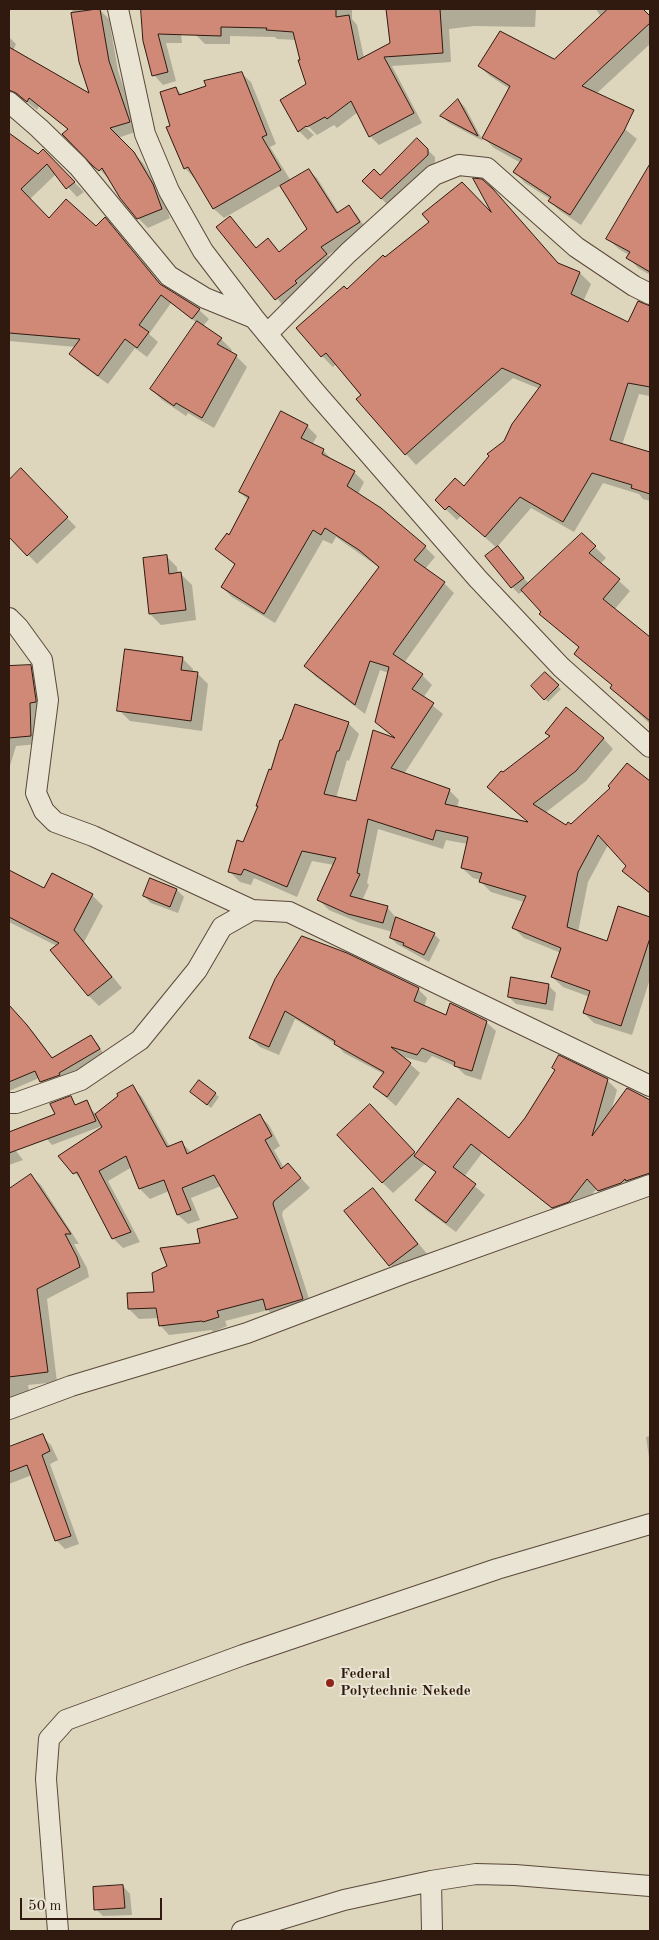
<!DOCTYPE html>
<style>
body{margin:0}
#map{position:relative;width:659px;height:1940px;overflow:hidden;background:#ddd6bc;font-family:"Old Standard TT",serif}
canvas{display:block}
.frame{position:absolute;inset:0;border:10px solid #30190e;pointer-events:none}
.scale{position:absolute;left:20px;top:1898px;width:142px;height:22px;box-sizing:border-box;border:2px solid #30190e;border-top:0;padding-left:6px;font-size:15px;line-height:18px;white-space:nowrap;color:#30190e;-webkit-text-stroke:4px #e9e4d3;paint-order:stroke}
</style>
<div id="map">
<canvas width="659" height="1940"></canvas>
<div class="frame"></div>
<div class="scale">50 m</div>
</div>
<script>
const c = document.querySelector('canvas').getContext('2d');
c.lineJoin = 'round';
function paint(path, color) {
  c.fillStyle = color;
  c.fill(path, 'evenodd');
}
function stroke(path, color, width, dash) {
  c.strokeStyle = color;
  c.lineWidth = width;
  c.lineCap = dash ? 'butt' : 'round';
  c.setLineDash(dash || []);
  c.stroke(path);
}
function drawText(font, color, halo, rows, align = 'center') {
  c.font = font + ' "Old Standard TT",serif';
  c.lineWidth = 4;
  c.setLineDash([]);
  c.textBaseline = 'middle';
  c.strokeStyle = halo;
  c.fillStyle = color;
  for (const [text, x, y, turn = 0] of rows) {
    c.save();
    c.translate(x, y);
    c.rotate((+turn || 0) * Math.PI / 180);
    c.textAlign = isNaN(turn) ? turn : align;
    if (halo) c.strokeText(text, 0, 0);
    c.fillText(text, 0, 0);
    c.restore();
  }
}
paint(new Path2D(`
 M72,9H91V11L100,10L109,19L118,71L138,131L118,138L143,163L162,195L170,218L148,228L138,218L109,179L64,134L69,130L39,106L37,110L27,102L21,99L15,100L9,96V37L16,44L13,51L92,96L80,62Z
 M142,9H178L182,43H166L176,81L163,85L154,75L144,41Z
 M196,9H352V19L357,25L364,58L391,44L387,9H536L535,27L474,26L449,29L451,62L392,66L422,123L379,145L370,136L358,112L337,128L334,125L317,135L302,120L300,122L314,135L308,140L299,131L281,101L308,85L299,61H301L296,40L277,39L275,37L230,36V44H205L196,35Z
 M596,9H642L650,17V44L596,94L620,125L637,139L581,225L560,211L549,201L550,199L525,183L515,172L521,163L494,148L484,138L510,89L490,76L479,66L554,60L601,17Z
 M241,73L251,82L276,144L270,147L291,181L308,170L317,178L339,213L349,207L357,215L367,231L328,255L335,263L285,308L218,227L230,217L257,249L280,253L309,229L281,185L224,218L214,209L196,177L194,178L185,168L172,127L176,89L183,95Z
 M458,100L465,107L483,141L449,123L442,116Z
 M9,135L38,155L43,151L84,192L77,197L56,174L29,200L49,220L96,228H114L163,287L199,310L209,319L203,326L221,339L232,350L230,353L236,356L247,367L214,428L188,413L186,416L162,400L151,389L197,323L171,303L149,334L158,342L147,357L135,348L108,384L80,364L71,354L76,347L9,341V242L14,237L9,232Z
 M417,140L435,157V162L389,206L363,181L380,177Z
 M650,167V275L638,268L628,257L629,255L619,249L608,239Z
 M495,217L559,265L580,273L591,284L583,302L629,324L638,303L650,307V396L639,394L622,445L650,453V501L643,499L639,494L603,483L574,532L531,508L497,547L529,584L582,534L606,558L600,564L630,591L614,610L650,639V724L623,699L612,688L613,686L575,654L580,648L541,614L543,612L523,591L519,594L512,587L497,548L461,516L457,520L436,500L464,488L505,442L540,389L513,378L416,465L406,454L336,364L333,367L322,356L347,290L385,259Z
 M307,426L317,436L312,445L323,450L333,461L354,472L364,482L358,494L425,547L435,557L425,569L444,583L454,593L404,663L422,675L432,685L423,698L443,714L404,774L449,790L459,800L457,808L530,824L503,774L603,738L613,749L586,781L545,813L566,827L571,825L611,788L627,765L650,783V825L646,831L650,834V894L623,871L628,865L608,845L588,882L578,932L608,942L619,908L650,918V979L632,1035L594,1023L584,1013L590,997L563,987L552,977L561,953L524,938L514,928L524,902L491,892L481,882V880L473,878L462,868L468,844L446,840L443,849L378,829L367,883L369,885L362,901L387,907L397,919L434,934L440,940L429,962L397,944L391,938L393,932L360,923L329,910L319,900L334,865L312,861L297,897L254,878L251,885L240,882L230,872L244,843L259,807L257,805L272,771L348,723L359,734L349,761L347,760L336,798L357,802L396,739L377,721L389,673L380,670L365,714L315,676L305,665L380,568L336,537L332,544L323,540L275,623L232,597L222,587L236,566L217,549L229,536L248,500L240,492Z
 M21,470L76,527L37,564L9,535V481Z
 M166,556L177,567L178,574H181L192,585L196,620L161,625L150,614Z
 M182,658L193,669V672L197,673L208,684L202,731L130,721L119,710Z
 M9,665L10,667L30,666L39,675V744L16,746L9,769Z
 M545,674L561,689L548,702L532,686Z
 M9,872L44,890L92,895L103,906L84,942L122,988L99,1006L88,995L57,946L9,922Z
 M177,890L184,897L178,913L151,903L144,896Z
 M277,979L418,989L427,998L424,1007L447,1017L486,1022L496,1031L481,1080L465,1075L457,1067L432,1056L426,1063L401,1056L420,1073L396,1106L374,1087L384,1074L344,1053L336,1044L295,1019L279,1055L260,1047L250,1038Z
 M549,986L556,993L553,1011L516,1004L509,997Z
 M9,1006L34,1033L53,1059L91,1037L98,1044L105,1057L48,1088L39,1078L9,1091Z
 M607,1080L617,1090L611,1112L650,1099V1186L609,1200L597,1188L579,1211L563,1217L482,1153L464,1177L485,1195L456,1232L426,1210L416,1200L436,1173L425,1164L393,1193L382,1182L381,1117L416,1155L458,1100L509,1139Z
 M199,1081L219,1097L211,1108L195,1095Z
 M133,1087L142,1097L170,1147L181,1142L192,1153L260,1116L269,1125L280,1146L274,1150L284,1168L288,1164L310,1188L283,1211L282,1215L312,1308L277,1319L268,1310L225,1321L227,1326L213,1332L212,1330L169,1335L160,1325L159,1318L139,1319L129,1309L156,1293L169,1267L240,1219L221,1186L191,1198L200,1220L188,1224L178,1215L169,1191L150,1199L140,1189L132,1167L108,1181L140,1242L123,1248L113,1238L84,1183L60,1156L104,1128L102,1126L52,1145L39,1130L91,1109L96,1114Z
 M9,1142L23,1160L9,1165Z
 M31,1176L41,1185L79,1244H74L87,1268L89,1277L47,1299L57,1382L28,1385L31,1401L9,1408V1326L19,1324L16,1306L9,1292V1210L17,1205L9,1190Z
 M373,1189L428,1255L401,1277L346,1211Z
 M42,1436L51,1445L58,1460L50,1464L79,1544L65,1549L56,1540L32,1475L9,1484V1449Z
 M650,1436V1464L646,1437Z
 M123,1886L130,1894L132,1915L103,1916L96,1909Z`), '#0003');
const building = new Path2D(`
 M100,9L109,61L130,122L110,128L134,152L153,184L162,209L137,219L120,198L102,168L99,171L94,167L62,134L68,129L29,98L27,102L16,93L9,90V47L89,93L79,62L71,13Z
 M141,9H336V17L349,15L358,60L390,43L386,9H440L443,53L384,57L414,113L369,137L351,101L327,119L325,117L307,127L306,126L298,132L280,100L306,84L298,60H300L293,32L266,30L267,28L221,27V36L158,34L168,72L152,76L143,41Z
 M608,9H643L650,16V23L582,86L634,110L624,131L570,215L548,201L551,197L513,172L522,159L482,138L510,86L478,66L500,31L554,59Z
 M242,72L267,135L262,137L281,170L213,209L188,167L184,169L166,127L170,126L160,92L176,87L179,95L206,86L204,81Z
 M458,99L478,136L440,116Z
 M9,133L38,154L43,149L75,182L66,189L47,164L21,189L49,218L66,199L96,226L105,217L160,284L200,309L192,319L161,295L139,325L149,332L137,348L125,339L98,376L69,354L80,339L9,333Z
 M417,138L428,149V155L381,199L362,181L374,169L380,175Z
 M650,164V272L626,258L630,252L606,239Z
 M309,169L337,213L349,205L360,222L321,247L327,254L295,281L297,283L275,300L216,227L230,216L256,248L268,238L279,252L307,229L280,186Z
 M473,178L482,179L493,189L558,263L580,272L571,294L628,322L638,301L650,306V387L628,383L610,440L650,452V494L631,488L632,485L592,473L563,522L520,497L485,537L449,506L445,510L435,500L455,478L464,486L489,456L487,454L504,441L512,424L541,385L502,368L405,455L356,399L361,395L326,353L321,357L296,328L344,286L347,289L383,255L385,257L429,222L422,214L462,182L491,212Z
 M197,321L222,338L217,344L237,355L202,418L176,403L174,406L150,389Z
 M281,411L308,425L301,438L324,449L322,454L355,471L347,486L381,508L426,546L414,560L445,582L393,654L423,674L412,689L434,703L391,768L450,789L445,804L528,822L487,787L501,771L503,772L550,736L545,733L566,707L604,738L576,771L533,804L566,825L568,822L571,824L610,788L608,786L627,763L650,781V893L622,871L626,866L598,835L578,872L567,927L607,941L618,906L650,917V938L621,1026L583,1013L590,991L551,977L561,948L512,928L526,896L479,882L482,873L461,868L468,837L436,830L433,840L368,819L357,873L360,874L350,896L388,906L383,923L348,914L317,900L336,858L302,851L287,887L244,869L241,875L228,872L237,840L243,842L258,806H256L269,769L271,770L280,740H282L295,704L349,722L339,751H337L324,794L356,801L373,730L395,738L375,722L389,667L370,661L355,705L304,666L379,567L359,550L325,528L321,535L313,530L264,614L221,587L235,564L215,549L227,533L229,535L249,497L239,492Z
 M21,468L68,517L27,556L9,537V480Z
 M582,533L596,546L589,553L620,579L603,599L650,637V721L610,688L612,685L574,654L579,647L539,614L541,612L521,590Z
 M498,546L524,578L511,588L485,556Z
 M167,555L169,574L181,572L186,610L149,614L143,558Z
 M125,649L183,657L181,670L198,672L191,721L117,711Z
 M31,665L36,700V702L30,703L31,736L9,738V666Z
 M545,672L559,685L544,700L531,686Z
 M9,870L44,888L52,873L93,894L74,930L112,977L88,996L50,950L59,943L9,917Z
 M150,878L177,889L170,907L143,896Z
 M396,917L435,933L424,955L403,945L404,943L390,938Z
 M302,936L347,953L419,988L414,1001L446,1015L450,1003L487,1021L472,1071L454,1066L455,1062L422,1048L417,1055L391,1047L411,1063L387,1097L373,1087L384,1072L334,1044L335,1041L285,1011L269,1047L249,1038L275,979Z
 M511,977L549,984L546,1004L508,997Z
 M9,1005L27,1025L52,1058L91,1035L100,1049L59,1073L60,1075L40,1082L35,1071L9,1082Z
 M559,1055L608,1079L592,1136L627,1088L650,1100V1173L626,1181L625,1179L621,1183L598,1191L587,1179L569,1202L552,1208L471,1144L453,1167L476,1184L446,1223L415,1200L436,1172L414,1156L458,1098L509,1138L525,1118L555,1070L552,1068Z
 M199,1080L216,1093L207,1105L190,1092Z
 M133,1085L167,1147L182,1141L187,1154L260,1114L272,1136L265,1140L281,1169L288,1163L301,1178L274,1201L273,1204L303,1299L266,1310L263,1299L217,1311L219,1317L203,1322L202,1321L159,1326L156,1308L128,1309L127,1293L154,1292L152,1273L167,1266L160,1248L200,1243L197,1229L238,1218L214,1175L182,1188L191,1210L177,1215L164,1180L139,1189L126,1156L99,1171L131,1232L112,1239L77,1172L73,1174L58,1156L102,1127L95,1114L118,1096L117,1094Z
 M71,1096L75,1105L87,1100L96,1121L9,1153V1132L55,1114L50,1104Z
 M370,1104L415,1152L382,1183L337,1135Z
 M31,1174L71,1234H65L77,1257L80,1267L37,1289L48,1372L9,1377V1189Z
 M373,1188L418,1244L389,1266L344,1211Z
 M43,1434L50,1451L42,1455L71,1536L55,1541L27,1465L9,1472V1447Z
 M123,1885L125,1908L94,1910L93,1887Z`);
paint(building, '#d08877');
stroke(building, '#30190e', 1);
const minor = new Path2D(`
 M118,9L145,134L169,191L203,251L254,318L316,393L478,579L561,667L650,747
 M9,102L39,128L78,166L169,276L205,298L254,318
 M267,334L348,253L434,175L459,165L487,168L576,247L634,286L650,294
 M9,618L18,627L42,660L48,700L36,793L44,811L55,822L93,836L252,910
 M9,1103H16L81,1080L140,1040L197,970L222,927L252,910L289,912L650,1086
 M9,1409L71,1386L247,1333L405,1273L650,1185
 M431,1881L432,1931
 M58,1931L46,1779L49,1739L66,1720L243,1655L497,1569L650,1524
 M242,1931L344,1900L431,1881L476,1874L515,1875L650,1886`);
stroke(minor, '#5b483a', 22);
stroke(minor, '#e9e4d3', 20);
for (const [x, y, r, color] of [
 [330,1683,5,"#8f2418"]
]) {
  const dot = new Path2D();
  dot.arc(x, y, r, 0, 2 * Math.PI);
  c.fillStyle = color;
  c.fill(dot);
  stroke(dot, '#e9e4d3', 2);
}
drawText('bold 15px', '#30190e', '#e9e4d3', [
 ["Federal",340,1674],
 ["Polytechnic Nekede",340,1691]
], 'left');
</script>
